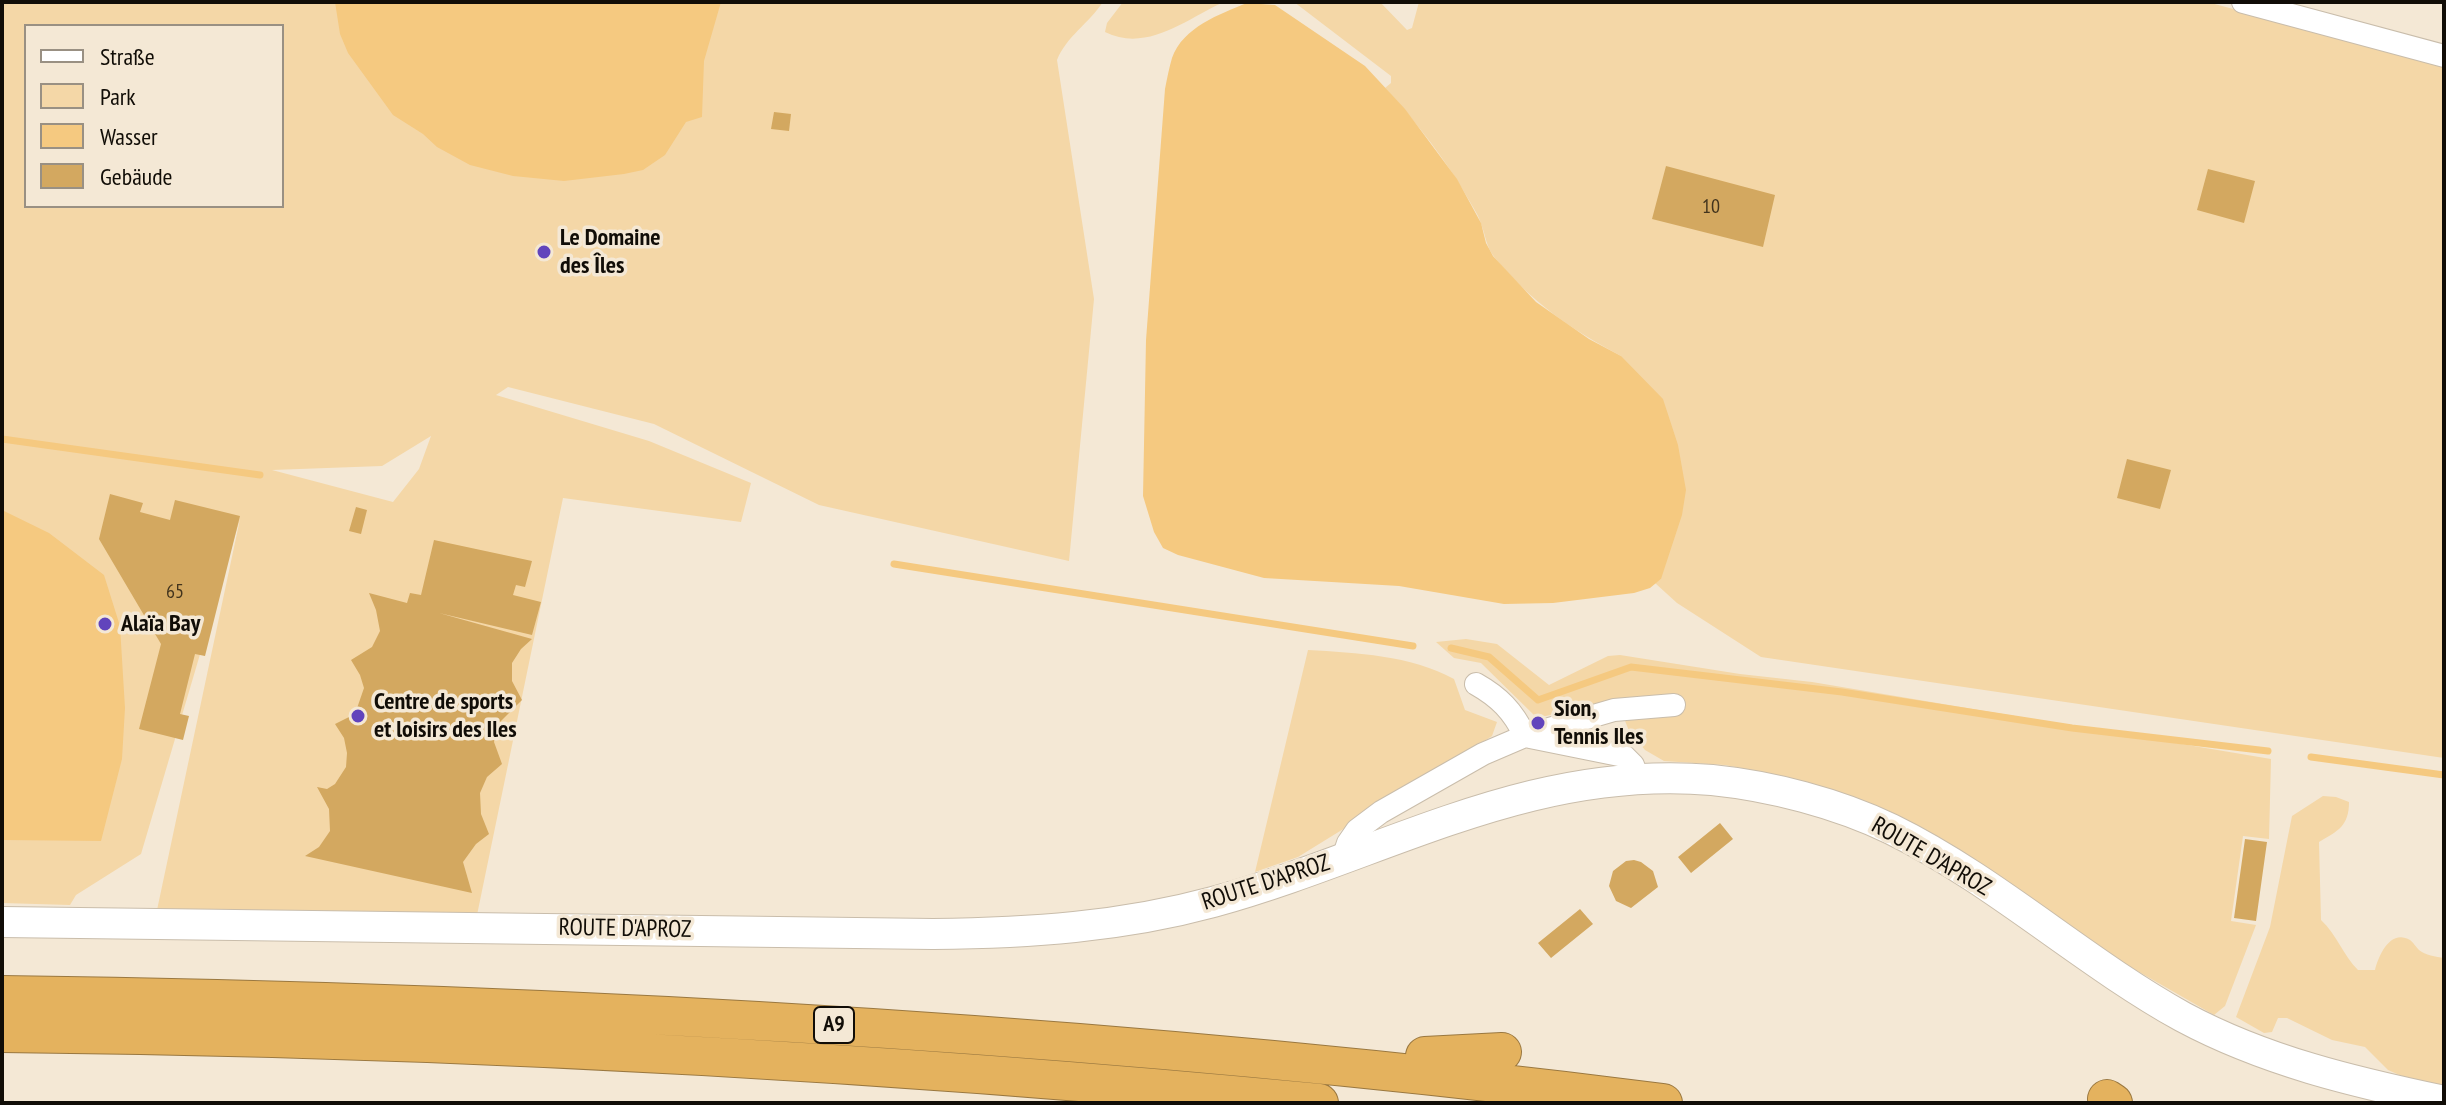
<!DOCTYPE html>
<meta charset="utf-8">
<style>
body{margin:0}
#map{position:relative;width:2446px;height:1105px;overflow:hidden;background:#f4e8d5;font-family:"PT Sans Narrow",sans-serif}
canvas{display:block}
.frame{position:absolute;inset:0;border:4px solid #110d07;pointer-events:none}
.legend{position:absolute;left:24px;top:24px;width:260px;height:184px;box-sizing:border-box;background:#f4e8d5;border:2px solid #999083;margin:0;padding:10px 14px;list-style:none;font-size:24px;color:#110d07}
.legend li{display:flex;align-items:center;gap:16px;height:40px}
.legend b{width:40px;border:2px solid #999083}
</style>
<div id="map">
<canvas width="2446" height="1105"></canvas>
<div class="frame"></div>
<ul class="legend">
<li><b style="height:10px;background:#fff"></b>Straße</li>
<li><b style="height:22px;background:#f4d7a7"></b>Park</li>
<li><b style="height:22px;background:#f5c980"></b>Wasser</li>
<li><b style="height:22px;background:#d3a860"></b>Gebäude</li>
</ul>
</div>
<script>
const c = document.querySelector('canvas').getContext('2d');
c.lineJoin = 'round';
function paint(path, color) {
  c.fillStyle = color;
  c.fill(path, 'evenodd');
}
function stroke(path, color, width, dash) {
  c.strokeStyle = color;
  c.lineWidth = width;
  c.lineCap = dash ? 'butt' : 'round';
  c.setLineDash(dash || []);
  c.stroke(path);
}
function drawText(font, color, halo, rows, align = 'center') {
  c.font = font + ' "PT Sans Narrow",sans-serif';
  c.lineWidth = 7;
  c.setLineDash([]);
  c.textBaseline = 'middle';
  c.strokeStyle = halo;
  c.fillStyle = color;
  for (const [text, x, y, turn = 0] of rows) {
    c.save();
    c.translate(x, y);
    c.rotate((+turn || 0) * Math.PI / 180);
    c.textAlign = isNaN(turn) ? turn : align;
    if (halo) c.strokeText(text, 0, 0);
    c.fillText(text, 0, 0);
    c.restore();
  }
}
paint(new Path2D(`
 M2,2H1103C1089,23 1066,37 1057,60L1094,299L1069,561L819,505L654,424L508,387L496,395L649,441L751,483L741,522L563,498L477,915L157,910L240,519L141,854L76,895L70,905L2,903ZM26,26H282V206H26ZM431,436L419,469L393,502L272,470L382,466Z
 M1123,2H1224C1186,19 1147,53 1105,32L1107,23Z
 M1294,2H1380L1407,30L1412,28L1419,2H2207L2444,65V758L1761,657L1677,603L1655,583L1661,579L1621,356C1572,330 1530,301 1495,258C1486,247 1486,236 1481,224C1479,216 1474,209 1470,202C1447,161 1417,123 1385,88L1391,83V76Z
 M1466,639L1497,644L1549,685L1608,656L1620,655L1740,674L1812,682L2271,759L2269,839L2243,836L2231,921L2256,925L2225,1006L2214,1015L2127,965L1923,828L1863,801L1788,777L1725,765L1664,761L1645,750L1629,731L1617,700L1537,718L1481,663L1454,658L1436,642Z
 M1308,650C1357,653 1410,655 1454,679L1465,710L1497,722L1492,736L1468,752L1298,857L1255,872Z
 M2323,796L2336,797L2349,802C2349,826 2338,831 2319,842L2321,920C2337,935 2343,955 2358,970H2375C2378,957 2390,928 2410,940C2412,941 2417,948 2419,950C2425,955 2436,957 2444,958V1084L2429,1085L2411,1080L2388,1070L2365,1047L2332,1040L2287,1018H2278L2272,1032L2264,1033L2236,1017L2270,927L2292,816Z`), '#f4d7a7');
paint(new Path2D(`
 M335,2H721L704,61L702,117L686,122L665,155L643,170L624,174L564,181L513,176L470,165L437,147L423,134L393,115L348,53L340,34Z
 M1247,3L1275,5L1365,66L1405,109L1457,179L1481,223L1486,243L1493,256L1536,302L1589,339L1621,356L1663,399L1678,445L1686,490L1682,515L1661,579L1650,588L1634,593L1553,603L1504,604L1399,586L1264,578L1178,555L1163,548L1154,532L1143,496L1146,340L1165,89C1167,79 1169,68 1172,58C1183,27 1220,14 1247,3Z
 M2,510L49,533L104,575L120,626L125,708L122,759L101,841L2,840Z`), '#f5c980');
stroke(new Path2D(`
 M2,439L260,475
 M894,564L1413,646
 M1451,648L1489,657L1538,700L1631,667L1842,692L2072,728L2268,751
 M2311,757L2444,775`), '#f5c980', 7);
paint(new Path2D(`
 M774,112L791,114L789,131L771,129Z
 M1666,166L1775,195L1763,247L1652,219Z
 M2208,169L2255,181L2244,223L2197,210Z
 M2127,459L2171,470L2160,509L2117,498Z
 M110,494L143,503L140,512L170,520L175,500L240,516L205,656L195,654L180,714L189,716L183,740L139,729L161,644L99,539Z
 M356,507L367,510L361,534L349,531Z
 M434,540L532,561L525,587L516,585L513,595L541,602L532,635L439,613L532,639L521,649L512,663V681L522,700L498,724L494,742L502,764L487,777L480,793L481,814L489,834L476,844L463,862L472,893L305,856L319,847L330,831L329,809L317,787L327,789L335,784L346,767L347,753L344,738L335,724L355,714L364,688L360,675L351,660L372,647L380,631L376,610L369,593L407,603L410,593L421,595Z
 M1720,823L1733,839L1691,873L1678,857Z
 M2245,839L2267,842L2256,921L2234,918Z
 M1634,860L1641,862L1653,871L1658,887L1631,908L1616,901L1609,886L1613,871L1626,861Z
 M1580,909L1593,924L1551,958L1538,943Z`), '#d3a860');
const street = new Path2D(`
 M2243,2L2444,56
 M1476,684C1499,697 1513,711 1525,736
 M1530,737L1624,756L1633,765L1638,779
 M1343,858L1348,843L1357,830L1381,812L1483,754L1525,736L1614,710L1674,705`);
const secondary = new Path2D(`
 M2,922L933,934C1029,933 1121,927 1213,902C1384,855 1528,764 1712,780C1771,786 1837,803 1891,829C1995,880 2082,961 2183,1017C2265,1061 2354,1082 2444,1101`);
const highway = new Path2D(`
 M2,995C557,1002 1112,1033 1663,1103
 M2,1033C442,1037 880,1061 1319,1103
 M1425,1056L1502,1052
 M2107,1099L2113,1103`);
stroke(street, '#c9bdab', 24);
stroke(secondary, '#c9bdab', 32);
stroke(highway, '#9a7840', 40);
stroke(street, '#fff', 22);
stroke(secondary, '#fff', 30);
stroke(highway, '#e4b25e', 38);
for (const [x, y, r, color] of [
 [544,252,8,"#6144bc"],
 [105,624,8,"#6144bc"],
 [358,716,8,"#6144bc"],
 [1538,723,8,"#6144bc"]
]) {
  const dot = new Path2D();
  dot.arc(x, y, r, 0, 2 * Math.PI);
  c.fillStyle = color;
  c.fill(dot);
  stroke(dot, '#f4e8d5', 3);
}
drawText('20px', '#42341d', null, [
 ["10",1711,207],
 ["65",175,592]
]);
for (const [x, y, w] of [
 [834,1025,40]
]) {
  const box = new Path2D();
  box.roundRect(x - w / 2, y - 18, w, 36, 6);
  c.fillStyle = '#f4e8d5';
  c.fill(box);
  stroke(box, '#110d07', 2);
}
drawText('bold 22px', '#110d07', null, [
 ["A9",834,1025]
]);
drawText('bold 24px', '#110d07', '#f4e8d5', [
 ["Le Domaine",560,238],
 ["des Îles",560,266],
 ["Alaïa Bay",121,624],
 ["Centre de sports",374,702],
 ["et loisirs des Iles",374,730],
 ["Sion,",1554,709],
 ["Tennis Iles",1554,737]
], 'left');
drawText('24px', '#110d07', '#f4e8d5', [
 ["ROUTE D'APROZ",1931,857,30],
 ["ROUTE D'APROZ",1266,883,-18],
 ["ROUTE D'APROZ",625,929,1]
]);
</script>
